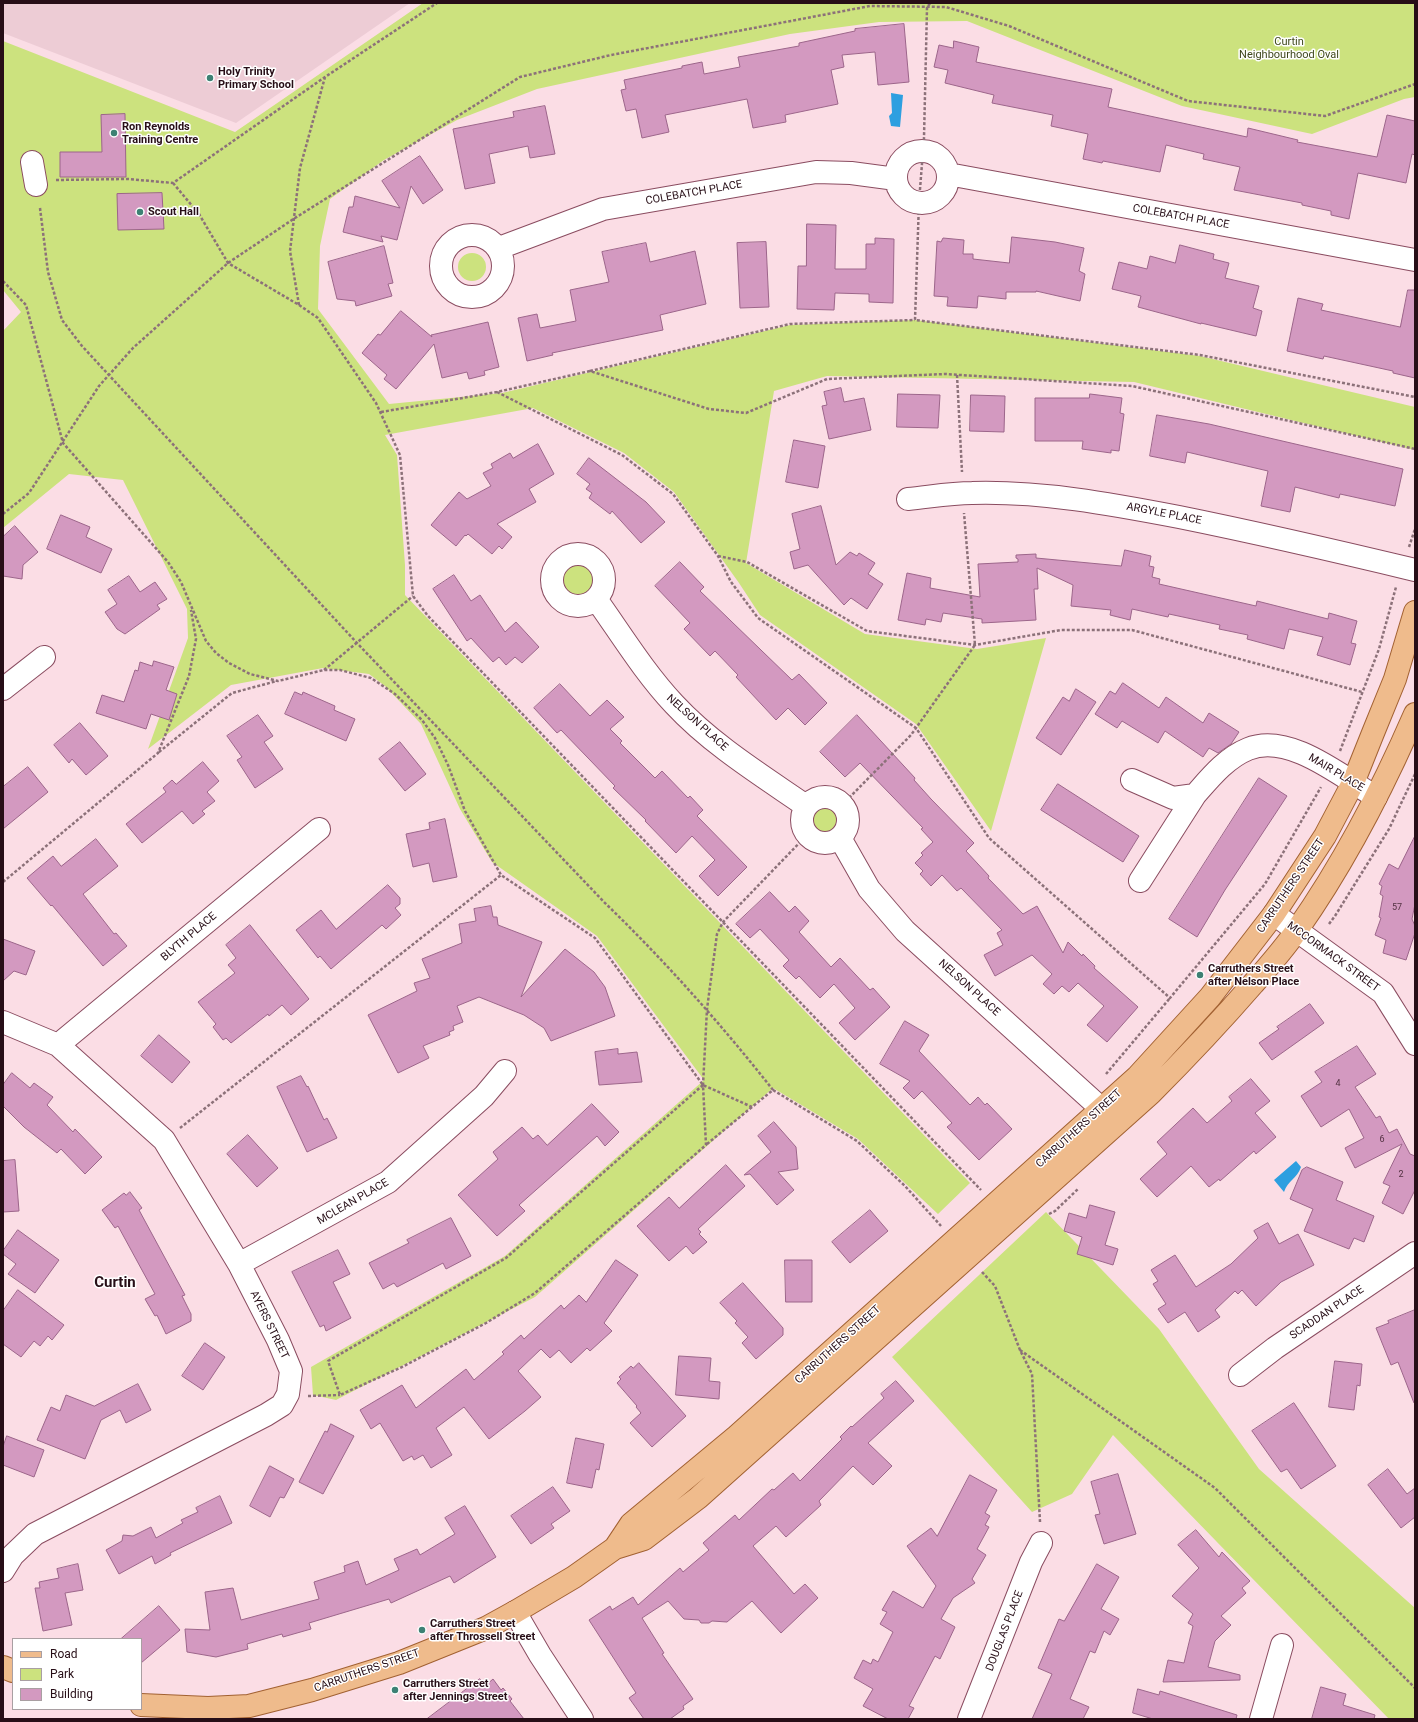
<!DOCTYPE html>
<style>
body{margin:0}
#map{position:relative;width:1418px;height:1722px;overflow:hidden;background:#fbdde5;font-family:Roboto,sans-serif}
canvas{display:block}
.frame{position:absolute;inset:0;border:4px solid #270e17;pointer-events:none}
.legend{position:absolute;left:12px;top:1638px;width:130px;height:72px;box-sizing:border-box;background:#fff;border:1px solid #a99fa2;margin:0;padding:5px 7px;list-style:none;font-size:12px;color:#270e17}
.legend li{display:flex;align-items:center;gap:8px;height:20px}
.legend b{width:20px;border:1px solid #a99fa2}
</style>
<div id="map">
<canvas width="1418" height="1722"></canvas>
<div class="frame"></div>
<ul class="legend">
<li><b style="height:5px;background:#efbb8c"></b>Road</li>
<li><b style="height:11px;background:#cce27e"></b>Park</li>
<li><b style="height:11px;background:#d399c0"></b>Building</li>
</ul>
</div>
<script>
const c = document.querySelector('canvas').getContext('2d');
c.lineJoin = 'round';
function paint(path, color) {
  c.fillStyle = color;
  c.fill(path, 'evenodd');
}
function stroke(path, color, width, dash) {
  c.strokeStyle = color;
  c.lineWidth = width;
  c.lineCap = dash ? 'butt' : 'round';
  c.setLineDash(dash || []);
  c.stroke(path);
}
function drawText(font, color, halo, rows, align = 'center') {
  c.font = font + ' Roboto,sans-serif';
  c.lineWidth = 3;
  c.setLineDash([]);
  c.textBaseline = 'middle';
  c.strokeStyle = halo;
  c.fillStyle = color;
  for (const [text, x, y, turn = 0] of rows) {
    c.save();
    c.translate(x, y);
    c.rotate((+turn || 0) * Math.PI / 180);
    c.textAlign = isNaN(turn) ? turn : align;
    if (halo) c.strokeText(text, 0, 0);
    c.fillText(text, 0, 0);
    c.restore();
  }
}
paint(new Path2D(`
 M3,3H410L236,123L3,33Z`), '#edccd5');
paint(new Path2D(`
 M423,3H1415V97L1404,99L1312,134L1182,106L967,21L879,22L790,34L537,89L457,120L384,160L330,199L320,246L318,309L389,404L502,393L790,325L915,320L1200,356L1415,407V450L1134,382L827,376L774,391L746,563L865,634L977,649L1046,638L991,831L916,724L760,615L739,583L674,492L624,453L533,408L385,435L397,455L405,565V595L970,1183L938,1214L858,1139L773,1088L535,1297L336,1400L313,1395L311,1367L505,1256L704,1080L597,936L492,862L460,809L421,724L385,686L369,674L323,668L231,685L148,749L188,638L187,609L123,480L69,474L3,528V331L21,312L3,290V41L235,132Z
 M458 267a14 14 0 1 1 28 0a14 14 0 1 1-28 0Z
 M559 579a17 17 0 1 1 34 0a17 17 0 1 1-34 0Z
 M808 820a17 17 0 1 1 34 0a17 17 0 1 1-34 0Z
 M1046,1212L1159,1329L1259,1469L1415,1608V1719H1389L1113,1435L1072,1494L1032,1512L892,1357Z`), '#cce27e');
paint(new Path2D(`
 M891,93L903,95L900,127L891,126L889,116L892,113Z
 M1296,1161L1301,1167C1297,1179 1288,1180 1284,1192L1274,1180Z`), '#2d9fe0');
const building = new Path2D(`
 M904,24L909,82L878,85L875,52L842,55L844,67L831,70L838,104L785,115L786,122L753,128L747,99L665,115L669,132L642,138L636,109L626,111L621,90L626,89L624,80L682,68V66L702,62L704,74L740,67L738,57L799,46V43L855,31V29Z
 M954,41L979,47L976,62L1112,89L1108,107L1247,137L1248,128L1298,140L1297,142L1377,157L1387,115L1415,121V155L1412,154L1406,183L1358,173L1349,219L1331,215V211L1302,205V203L1234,190L1240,167L1203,159L1204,154L1166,145L1160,172L1103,161L1102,163L1083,159L1088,134L1051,126L1053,115L992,103L994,95L945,83L948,70L934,67L939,45L953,48Z
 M545,106L555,154L530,158L528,146L489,154L495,183L465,189L453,129L514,117L513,112Z
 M125,114L126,177H60V152H102L101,115Z
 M420,156L443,190L423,204L411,186L397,240L381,236L383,242L343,232L349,207H353L355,196L400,208L382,181Z
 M162,193L164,229L118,230L117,194Z
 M807,224L836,225L835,269H866V244H875V238L894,239L893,303L869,302V294L835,293L834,310L797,309L798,266H806Z
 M1012,237L1055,242L1084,248L1079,271L1085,274L1080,301L1036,291V292H1006V299L978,296L977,308L947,306L948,297L934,296L937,241L941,242L943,238L964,240L963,254H973V259L1009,263Z
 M766,242L769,307L740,308L737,243Z
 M646,243L650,262L695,251L706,304L660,315L663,330L552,353L553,355L527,361L518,318L537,314L540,328L576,321L570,290L609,282L602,252Z
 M1180,245L1214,254L1213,259L1229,263L1225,278L1259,286L1253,308L1262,311L1256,336L1201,323V324L1138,307L1141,296L1112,289L1119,262L1147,269L1150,256L1175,263Z
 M384,246L393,283L388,284L392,296L356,306L355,301L337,299L328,262Z
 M1408,290H1415V378L1393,373V371L1324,356L1323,359L1287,351L1298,298L1323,304L1321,310L1400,327Z
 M401,311L432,337L431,335L488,322L499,367L484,371L485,375L469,379L467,372L442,378L434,344L396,389L384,379L387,375L362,353L378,334L380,335Z
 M841,388L844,402L864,398L871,430L829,439L822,406L827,405L824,392Z
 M898,394L940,395L938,428L897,427Z
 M1090,394L1122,398L1120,413L1124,414L1119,451L1111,450V453L1082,449L1083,441H1035V398H1089Z
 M971,395L1005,396L1004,432L970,431Z
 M1157,415L1209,424L1403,469L1395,506L1340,494L1339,498L1295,487L1290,512L1261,506L1268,471L1187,452L1185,463L1150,456Z
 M794,440L825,446L818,488L786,482Z
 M538,444L554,474L529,489L536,502L497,524L512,537L502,549L499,546L492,554L468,534L466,536L465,535L456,546L431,525L459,492L467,499L491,486L483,473L493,468L491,464L510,453L513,458Z
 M589,458L646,502L665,522L641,543L612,511L610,514L589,498L592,493L586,489L590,484L577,474Z
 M821,506L836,565L850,552L857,556L859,553L875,563L868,574L883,584L867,609L851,598L844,605L808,565L794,569L790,552L800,549L792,514Z
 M61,515L90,527L86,537L112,549L101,573L47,549Z
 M15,526L38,552L23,565L22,579L3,576V537Z
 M1125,550L1151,556L1149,566L1154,567L1152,577L1160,579L1159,584L1256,606L1257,601L1328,619L1329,613L1357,621L1351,643L1356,644L1350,665L1317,655L1323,637L1289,629L1284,649L1247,639L1248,635L1219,629L1220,625L1169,614L1168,617L1132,609L1130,620L1110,615L1111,610L1071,606L1073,585L1037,568L1038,589H1034L1036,620L982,623V619L943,613L941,622L926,619L925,625L898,620L907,573L931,578L930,588L980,597L978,564L1018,562V559L1016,558V555L1036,554V558L1121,566Z
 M680,562L704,587L700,591L792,680L799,674L827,703L805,725L788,708L776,720L736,677L738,675L715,651L710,656L684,629L690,623L655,586Z
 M454,575L471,601L480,595L505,632L516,622L539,647L522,663L515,657L506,665L499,657L493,662L471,638L467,641L433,589Z
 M129,576L140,592L155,582L167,599L157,605L160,609L125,634L117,629L105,612L117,604L108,590Z
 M154,661L174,667L166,690L177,694L169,720L151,714L146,729L96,713L102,695L124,702L135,670L138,671L140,662L152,666Z
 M1123,683L1159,708L1166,697L1203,723L1209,713L1239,732L1231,744L1218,753L1209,748L1203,757L1165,731L1158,743L1122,721L1117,728L1095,714L1110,691L1115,694Z
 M560,684L590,716L607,700L624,717L610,729L622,741L620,743L655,778L662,771L688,798L690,796L703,810L697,816L747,867L718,896L699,876L715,860L692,836L676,853L645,821L646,820L613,788L615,786L561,730L557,733L534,708Z
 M1076,689L1096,702L1061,755L1036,738L1063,697L1069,701Z
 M295,692L302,695L303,692L335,706L334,710L355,719L346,741L285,714Z
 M258,715L273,736L264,742L283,769L255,788L237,760L242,757L227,736Z
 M857,715L915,778L914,780L931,799L974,843L966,851L989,876L988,878L1023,914L1037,906L1063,953L1068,942L1082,956L1083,954L1095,966L1094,968L1138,1007L1107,1042L1087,1025L1104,1006L1078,983L1069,992L1062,986L1054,994L1043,984L1052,974L1032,955L995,976L984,955L1003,945L997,933L1002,930L961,888L957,891L942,875L931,886L920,874L923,871L915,863L923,855L921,853L933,842L921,829L923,828L860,763L845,777L820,752Z
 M80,723L108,756L86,775L72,759L69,763L54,745Z
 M400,742L426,774L405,791L379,759Z
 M203,762L219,781L207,792L215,801L202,811L205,814L193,824L182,811L142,843L126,824L166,792L163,788L172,780L176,784Z
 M28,767L48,792L3,829V787Z
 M1259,778L1287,796L1225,890L1197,937L1169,919Z
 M1058,784L1139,836L1123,862L1041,810Z
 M445,819L457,877L433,882L429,863L413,867L406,834L430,829L429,823Z
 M1415,836V904L1412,919L1415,926V933L1406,960L1383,953L1386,940L1375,935L1381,918L1379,917L1383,896L1380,894L1382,886L1379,884L1389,864L1398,869Z
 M96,839L118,866L83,894L114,934L116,933L127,946L103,966L52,905L51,906L27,878L53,856L61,866Z
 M388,885L400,898V904L395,908L401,915L386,929L382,925L331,969L320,956L318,958L296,930L321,910L336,929Z
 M770,892L789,912L795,906L809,921L799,932L831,967L840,958L870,990L873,988L890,1007L855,1040L839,1023L855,1008L834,984L820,998L799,976L796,979L783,966L789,960L760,929L750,938L736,924Z
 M491,906L493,917H497L498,925L542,942L521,997L565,949L594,972L605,987L615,1016L551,1041L544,1028L524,1015L479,997L457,1006L463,1022L453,1026L454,1030L449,1032L450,1035L423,1046L429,1058L398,1073L368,1015L417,991L414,983L430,978L422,959L462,943L459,924L476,921L474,909Z
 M250,925L309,999L291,1015L282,1005L269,1016L268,1014L231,1043L226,1038L223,1040L213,1027L216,1024L198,1002L235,973L228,965L236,958L226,945Z
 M3,939L35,951L26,975L14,971L3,981Z
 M1310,1004L1324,1023L1272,1060L1259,1043L1279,1029L1277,1027Z
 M905,1021L929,1035L919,1051L970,1105L978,1097L985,1105L987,1103L1012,1129L979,1160L947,1127L952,1123L922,1091L914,1099L903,1088L910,1081L880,1064Z
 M159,1035L190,1062L172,1083L141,1056Z
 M1357,1046L1376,1074L1355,1087L1376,1118L1380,1116L1389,1133L1397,1129L1410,1154L1415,1156V1190L1403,1214L1382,1203L1390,1186L1383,1183L1402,1144L1355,1168L1345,1148L1364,1138L1349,1109L1321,1127L1301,1096L1322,1082L1315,1072Z
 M618,1049V1054L637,1052L642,1082L599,1085L595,1052Z
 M12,1073L30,1088L34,1083L53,1097L47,1105L73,1132L75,1129L102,1157L85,1174L61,1149L57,1153L24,1127L3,1106V1085Z
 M301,1076L307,1087L308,1086L324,1120L327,1118L337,1138L307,1152L277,1087Z
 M1251,1079L1270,1101L1255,1113L1276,1137L1256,1154L1254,1151L1220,1181L1219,1179L1209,1187L1191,1166L1157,1197L1140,1179L1167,1154L1157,1142L1193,1108L1207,1123L1232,1101L1229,1097Z
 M592,1104L619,1132L605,1146L597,1136L519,1205L525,1211L497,1236L458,1195L498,1159L493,1152L522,1127L533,1139L538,1135L547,1145Z
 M774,1122L796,1147L798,1169L778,1172L794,1190L777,1205L750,1174L744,1175L771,1152L758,1136Z
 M248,1135L278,1168L257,1187L227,1154Z
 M15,1160L19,1211L3,1212V1161Z
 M726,1165L745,1186L698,1229L701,1232L699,1234L707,1242L693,1254L686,1246L669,1261L637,1226L669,1197L679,1208Z
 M1307,1167L1343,1182L1336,1200L1374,1216L1364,1242L1354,1238L1349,1249L1304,1231L1313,1209L1290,1199L1302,1170Z
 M130,1192L142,1208L139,1210L185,1295L182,1296L191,1314V1321L166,1334L157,1315L155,1316L145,1299L155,1294L118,1226L115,1228L102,1210L124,1193L126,1195Z
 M1090,1205L1115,1212L1105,1245L1118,1249L1113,1265L1077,1254L1082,1237L1064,1231L1069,1213L1086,1218Z
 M870,1210L888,1231L850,1263L832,1242Z
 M451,1218L471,1256L446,1269L443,1263L397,1287L394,1283L383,1289L369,1263L409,1243L407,1240Z
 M1268,1223L1279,1244L1298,1234L1314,1265L1281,1282L1256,1306L1242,1290L1238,1294L1235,1291L1215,1310L1220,1317L1198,1332L1185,1312L1168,1323L1158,1309L1166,1304L1153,1284L1158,1281L1151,1270L1175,1255L1196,1287L1231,1264L1258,1238L1254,1231Z
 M18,1230L59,1260L35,1293L8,1274L16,1264L3,1254V1251Z
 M338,1250L350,1274L333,1282L351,1318L326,1331L324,1325L320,1327L292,1272Z
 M616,1260L638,1275L604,1323L612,1331L590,1351L587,1348L571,1363L559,1350L550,1358L541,1349L518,1371L541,1397L525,1411L489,1439L464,1407L436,1428L452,1455L431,1468L423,1455L414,1460L412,1456L403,1461L380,1423L371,1429L360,1410L402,1385L416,1408L466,1369L474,1380L504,1354L502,1352L521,1335L524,1339L561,1305L564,1309L579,1295L586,1302Z
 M785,1260H812V1302H786Z
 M743,1283L783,1328V1335L756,1359L742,1343L748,1337L735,1323L737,1321L720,1303Z
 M18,1290L64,1325L52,1340L48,1336L40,1346L34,1341L21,1357L3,1344V1311Z
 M1415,1310V1403H1414L1398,1362L1391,1365L1376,1328L1389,1323L1388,1321Z
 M205,1343L225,1357L203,1390L182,1376Z
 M679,1356L711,1358L709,1381L720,1382L719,1399L676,1395Z
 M1335,1361L1362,1364L1360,1386L1357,1385L1354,1410L1329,1407Z
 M639,1363L686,1416L652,1447L630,1423L641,1413L636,1407L637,1406L617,1383L621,1379L619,1377L631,1366L633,1368Z
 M896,1381L914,1401L868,1443L892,1466L873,1485L853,1466L819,1501L821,1505L786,1537L776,1526L753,1546L794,1594L805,1584L818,1598L781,1633L752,1601L727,1622L712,1621L709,1623H701L699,1620L684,1619L668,1601L642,1618L664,1653L662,1654L693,1699L683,1706L684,1709L670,1719H644L629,1698L636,1693L589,1620L610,1606L612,1610L633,1597L638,1605L680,1568L683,1572L709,1550L703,1543L735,1515L739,1520L772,1489L774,1490L793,1473L800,1481L842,1439L840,1437L851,1426L852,1427L884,1398L881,1394Z
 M138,1384L151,1410L126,1423L120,1410L101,1420L85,1459L37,1440L51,1407L60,1411L66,1395L94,1406Z
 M1294,1403L1336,1466L1301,1489L1287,1469L1281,1472L1252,1431Z
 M331,1424L354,1436L323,1494L299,1482L325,1431L327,1432Z
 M7,1436L44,1450L34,1477L3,1465V1447Z
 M576,1438L604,1444L599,1470L596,1469L592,1488L567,1483Z
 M270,1466L294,1479L284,1498L280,1497L270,1517L250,1506Z
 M1388,1469L1407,1494L1415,1488V1517L1401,1528L1368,1485Z
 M1118,1474L1136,1534L1104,1544L1095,1515L1100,1514L1091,1482Z
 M970,1475L997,1490L985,1513L990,1516L985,1525L989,1527L977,1549L986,1555L972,1579L975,1583L953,1598L941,1619L955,1627L940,1659L935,1656L909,1706L914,1708L908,1719H888L863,1706L873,1689L854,1678L863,1660L871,1664L873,1659L878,1662L893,1632L880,1624L887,1612L882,1610L893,1591L923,1608L936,1586L907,1546L931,1528L937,1536Z
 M553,1487L570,1511L551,1524L554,1528L531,1544L511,1516Z
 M220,1496L232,1523L170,1553L171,1555L155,1564L152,1556L119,1574L106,1550L122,1541L123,1535L133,1536L151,1527L156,1538L183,1523L181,1520L198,1512L196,1508Z
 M465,1506L496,1557L454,1583L450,1576L391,1603L389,1599L309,1623L311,1629L283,1637L282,1634L247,1644L248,1649L216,1657L187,1652L185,1629L210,1630L205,1592L233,1588L241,1620L319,1599L314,1582L345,1572L344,1566L358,1561L366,1585L399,1570L394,1559L417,1549L420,1555L455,1534L445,1518Z
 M1196,1530L1219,1557L1222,1552L1250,1581L1242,1588L1246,1593L1221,1616L1231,1625L1215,1641L1208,1667L1240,1675V1680L1163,1682L1168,1660L1184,1663L1193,1626L1188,1623L1193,1614L1172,1596L1199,1568L1178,1545Z
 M78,1564L83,1590L65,1593L72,1625L43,1631L35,1588H40L39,1582L59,1578L57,1569Z
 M1097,1564L1119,1577L1101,1609L1119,1619L1110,1635L1104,1631L1095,1653L1090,1651L1070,1699L1089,1707L1083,1719H1032L1052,1674L1038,1668L1059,1619L1064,1621Z
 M159,1606L180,1630L141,1663V1639H121Z
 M480,1679L485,1686L493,1679L501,1690L503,1688L512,1699L510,1701L524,1719H427Z
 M1321,1687L1346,1694L1343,1705L1375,1715L1374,1719H1312Z
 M1138,1689L1159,1695L1160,1691L1237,1715L1236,1719H1153L1133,1713Z`);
paint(building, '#d399c0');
stroke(building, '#9c658a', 1);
const minor = new Path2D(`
 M896 177a26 26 0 1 1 52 0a26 26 0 1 1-52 0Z
 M32,162L36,185
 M948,174L1415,260
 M441 266a31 31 0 1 1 62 0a31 31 0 1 1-62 0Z
 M499,248L603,209L816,172L851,173L896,179
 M908,499C929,497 950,493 972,493C1041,491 1111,504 1179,517C1258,533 1336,551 1415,570
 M552 580a26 26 0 1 1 52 0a26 26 0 1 1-52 0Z
 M596,599C621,634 644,672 674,704C711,744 761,775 806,806
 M3,689L44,657
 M1132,780L1173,798L1195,795C1210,778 1226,758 1248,749C1289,732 1342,777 1376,797
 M802 820a23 23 0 1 1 46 0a23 23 0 1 1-46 0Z
 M840,838L869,889L905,931L1115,1121
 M1140,881L1195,795
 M1274,914L1383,993L1415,1044
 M3,1022L58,1045L164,1140L239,1264L278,1340L291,1371L288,1394L282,1405L266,1415L35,1534L13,1555L3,1571
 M58,1045L319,829
 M239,1264L388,1182L484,1096L505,1071
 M1240,1375L1275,1348L1415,1253
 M515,1612L540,1655L582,1719
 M969,1719L1031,1562L1041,1543
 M1261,1719L1282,1645`);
const major = new Path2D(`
 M615,1548L631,1524L737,1436L1137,1077L1210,997L1274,914L1325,836L1353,783L1373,733L1395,679L1415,612
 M3,1667L13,1671
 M141,1705L208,1708L249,1706L312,1690L399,1663L486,1628L515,1612L574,1577L615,1548L644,1539L698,1498L1151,1093C1186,1058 1220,1022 1253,984C1268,967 1284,949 1297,930C1344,863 1382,790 1415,714`);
stroke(minor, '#8a4c60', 24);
stroke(major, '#a26132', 24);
stroke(new Path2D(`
 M930,3L927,8L924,138L919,202L915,320L1200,355L1415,397
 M56,180L128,179L173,183L325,77L437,3
 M173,183L199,214L228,263L299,305L318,318L376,403L400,455L413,596L428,616L981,1190
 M40,208L48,272L62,320L82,346L357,643L604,902C665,961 721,1024 773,1090
 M3,281L26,305L63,443L168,562L181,582L206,641L216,653L229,663L250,674L278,681L324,670H340L371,678L395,694L422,720L435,738L448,765L465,811L501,875L595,938L703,1085L752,1107L773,1090L857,1141L905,1186L941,1226
 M299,305L290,251L300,168L325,77
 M590,371L790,324L915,320
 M957,375L962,472
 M497,392L622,455L673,494L718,556L731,582L758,618L916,728L989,838L1170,998L1265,884L1321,787
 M381,412L497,392L590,371L709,409L746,413L827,379L945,374L1132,386L1415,449
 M3,514L29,493L99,386L133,348L228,263L295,218L520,77L611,55L870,6L946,7L1009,26L1188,101L1325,116L1415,84
 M1409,547L1415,529
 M718,556L747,562L867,631L975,645L1061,630H1132L1362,692
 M324,670L413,596
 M1340,751L1379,649L1396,587
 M159,752L232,693L277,681
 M842,805L911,735L975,645L964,513
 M3,882L158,753L189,676L196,639L191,610
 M1329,924L1335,916L1389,829L1415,774
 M1106,1074L1170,998
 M703,1085L506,1258L328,1361L340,1395L402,1367L486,1323L535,1293L706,1145L703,1085L707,1009L717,934L723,922L807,835
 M180,1128L501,875
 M707,1144L752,1107
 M1049,1214L1055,1211L1078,1189
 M982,1272L995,1286L1020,1350L1032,1374L1040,1522
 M1020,1350L1215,1488L1415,1688
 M308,1396L340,1395`), '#8c7179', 2.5, [3, 2]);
stroke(minor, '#fff', 22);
stroke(major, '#efbb8c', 22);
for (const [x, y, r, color] of [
 [210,78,4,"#3d8174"],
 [114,133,4,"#3d8174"],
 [140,212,4,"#3d8174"],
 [1200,975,4,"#3d8174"],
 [422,1630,4,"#3d8174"],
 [395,1690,4,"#3d8174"]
]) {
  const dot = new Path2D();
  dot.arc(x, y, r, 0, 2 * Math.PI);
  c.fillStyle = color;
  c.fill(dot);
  stroke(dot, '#fff', 1.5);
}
drawText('9px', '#523141', null, [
 ["57",1397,908],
 ["4",1338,1084],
 ["6",1382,1140],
 ["2",1401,1175]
]);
drawText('11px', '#40491d', '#fff', [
 ["Curtin",1289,42],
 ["Neighbourhood Oval",1289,55]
]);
drawText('bold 11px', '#270e17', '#fff', [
 ["Holy Trinity",218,72],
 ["Primary School",218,85],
 ["Ron Reynolds",122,127],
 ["Training Centre",122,140],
 ["Scout Hall",148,212],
 ["Carruthers Street",1208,969],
 ["after Nelson Place",1208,982],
 ["Carruthers Street",430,1624],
 ["after Throssell Street",430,1637],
 ["Carruthers Street",403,1684],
 ["after Jennings Street",403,1697]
], 'left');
drawText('11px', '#270e17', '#fff', [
 ["COLEBATCH PLACE",694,193,-10],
 ["COLEBATCH PLACE",1181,217,10],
 ["ARGYLE PLACE",1164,514,11],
 ["NELSON PLACE",697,723,42],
 ["MAIR PLACE",1336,773,31],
 ["CARRUTHERS STREET",1291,886,-56],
 ["BLYTH PLACE",189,937,-40],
 ["MCCORMACK STREET",1333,957,36],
 ["NELSON PLACE",969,988,42],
 ["CARRUTHERS STREET",1079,1129,-42],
 ["MCLEAN PLACE",353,1202,-30],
 ["SCADDAN PLACE",1327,1313,-34],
 ["AYERS STREET",269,1325,64],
 ["CARRUTHERS STREET",838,1345,-42],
 ["DOUGLAS PLACE",1005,1631,-69],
 ["CARRUTHERS STREET",367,1671,-19]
]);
drawText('bold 15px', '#270e17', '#fff', [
 ["Curtin",115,1283]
]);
</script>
